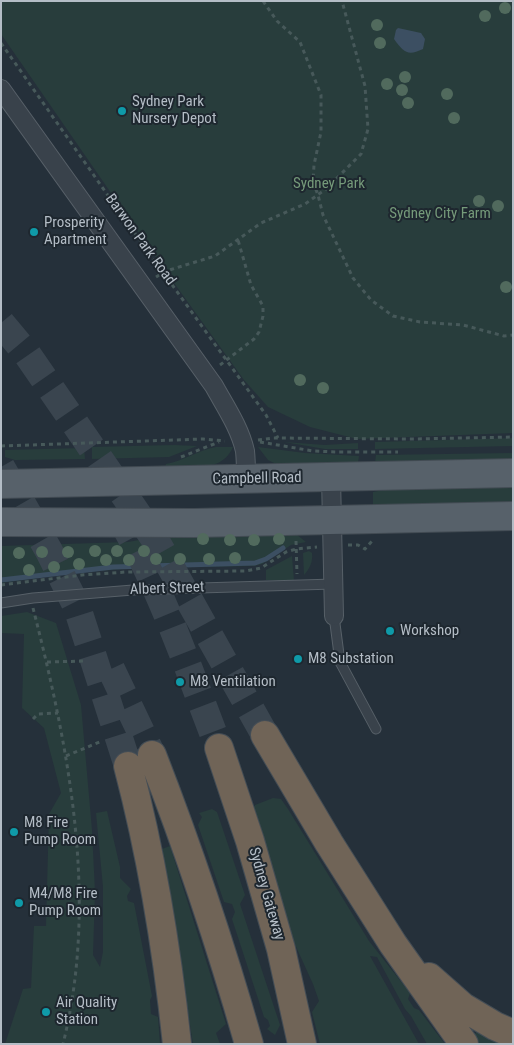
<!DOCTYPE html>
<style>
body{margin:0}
#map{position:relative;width:514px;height:1045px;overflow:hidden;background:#25303a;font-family:"Roboto Condensed",sans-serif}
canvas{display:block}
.frame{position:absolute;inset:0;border:2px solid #b4bdc6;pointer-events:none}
</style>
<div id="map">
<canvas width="514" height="1045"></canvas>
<div class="frame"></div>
</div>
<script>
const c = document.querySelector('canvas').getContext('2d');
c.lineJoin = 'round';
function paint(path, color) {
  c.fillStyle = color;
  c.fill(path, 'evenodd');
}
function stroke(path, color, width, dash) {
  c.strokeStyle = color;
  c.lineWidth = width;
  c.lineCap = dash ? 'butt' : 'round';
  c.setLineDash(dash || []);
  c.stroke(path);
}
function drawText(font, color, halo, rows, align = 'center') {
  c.font = font + ' "Roboto Condensed",sans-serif';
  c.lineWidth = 4;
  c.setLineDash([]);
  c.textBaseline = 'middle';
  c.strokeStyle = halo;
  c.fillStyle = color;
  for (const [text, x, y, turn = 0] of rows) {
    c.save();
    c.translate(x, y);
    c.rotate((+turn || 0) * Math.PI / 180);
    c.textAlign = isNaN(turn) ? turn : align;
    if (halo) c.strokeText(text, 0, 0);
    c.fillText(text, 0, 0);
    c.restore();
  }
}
paint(new Path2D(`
 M1,1H513V433L357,439L310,427L268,407L244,380L156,258L1,34Z
 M513,438V446L375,449V442Z
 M284,442L325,445L358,443V449H325Z
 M174,445L197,446L169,457L92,459V447Z
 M216,447H233C221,474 190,466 165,467L166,464C184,461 198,450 216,447Z
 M258,447L305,453L359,456L358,463L278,465L268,460Z
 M84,448L85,459L15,460L5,457V450Z
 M513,453V459L375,463L376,455Z
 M513,485V502L373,505V492L393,488Z
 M173,534H296L306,542L291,545L262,564L254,566L136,568L73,573L1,583V546L128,542Z
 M309,551L312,553C313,562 310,568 304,575L303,553Z
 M292,556L294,581L266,580V570Z
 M27,612L56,623L81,705L92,830L95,892L93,955L100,967L103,952V887L96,813L107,811L120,867V878L131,889L127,896L128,901L134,903L152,996L150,1000L151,1014L158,1017L160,1044H5L23,989L31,988L34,926H46L49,814L61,793L44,728L22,708L24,634L1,633V616Z
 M273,798L281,799L288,809L369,941L410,993L408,999L414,1008L419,1010L445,1044H427L411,1016L405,1009L377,957L370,956L419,1044H320L312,1012L319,1001L313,984L288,929L252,811L255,805Z
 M212,809L217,812L245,895L240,904L280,1025L275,1035L267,1029L270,1026L268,1020L264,1017L232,919L235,912L232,904L224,902L198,825L202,817L199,813Z
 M170,846L226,1024L216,1033L220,1044H193L162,849Z
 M477,1032L501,1044H475L470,1037Z`), '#283d3c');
paint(new Path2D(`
 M398,28L421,33L425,39L423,49C408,56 404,53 394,39L396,30Z`), '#3c4f62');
stroke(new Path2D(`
 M1,580L113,567L255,563L266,559L283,548`), '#3c4f62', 5);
stroke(new Path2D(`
 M1,323L27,354L156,541L265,735
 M1,467L49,551L77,607L128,766
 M118,514C161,586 188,669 219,748
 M111,669L152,755`), '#3a454f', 28, [28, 14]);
const lane = new Path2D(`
 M1,603L33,598L133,590L334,584
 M334,616L340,662L376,729`);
const street = new Path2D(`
 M1,89L214,386C225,406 240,428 245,451C246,460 246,470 246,479
 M331,477L334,616`);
const primary = new Path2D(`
 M1,484L513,473
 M1,522L194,523L513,516`);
const highway = new Path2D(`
 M265,735L329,843L393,944L464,1044
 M219,748L250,841L281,949L302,1044
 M152,755C189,850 221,946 249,1044
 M128,766C152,857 167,950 177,1044
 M429,977L463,1007L495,1026L513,1034`);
stroke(lane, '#576068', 11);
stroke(street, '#576068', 20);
stroke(primary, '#424b53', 30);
stroke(highway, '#444d55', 30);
stroke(new Path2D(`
 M263,1L277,21L300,42L321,95V132L314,165L313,182L318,195L323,215L353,278L371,300L393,316L420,322L463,325L504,336L513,335
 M1,43L121,214L266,415L278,438
 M156,277L166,271L215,256L261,223L305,204L326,189L361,154L368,129L365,86L342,1
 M220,365L254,339L259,332L263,316V306L251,285L238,240
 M258,440L273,438L414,439L513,437
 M260,442L313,451L337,452H398
 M1,446L203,439L225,441
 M181,457L219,442
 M296,541L297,574
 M348,545H358L365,549L373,540
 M1,585L82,575L126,572L246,571L261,568L286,552L296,549L317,547
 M33,608C69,749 99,900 63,1044
 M47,662L86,661
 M33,719L38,714L58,713
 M66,756L102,741`), '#47595a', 3, [4, 4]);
stroke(lane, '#39424b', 9);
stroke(street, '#39424b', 18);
stroke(primary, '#57616a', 28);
stroke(highway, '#706457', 28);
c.fillStyle = '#516a5d';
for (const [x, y] of [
 [505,8],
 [485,16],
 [377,25],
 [380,43],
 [405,77],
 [387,84],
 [402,90],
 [447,94],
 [408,103],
 [454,118],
 [479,201],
 [498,206],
 [506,287],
 [300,380],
 [323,388],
 [203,539],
 [279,539],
 [230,540],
 [254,540],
 [95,551],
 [117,551],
 [144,551],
 [42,552],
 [68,552],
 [19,553],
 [235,558],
 [156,559],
 [180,559],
 [209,559],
 [106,560],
 [129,560],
 [79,564],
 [54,567],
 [29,570]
]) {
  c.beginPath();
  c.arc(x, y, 6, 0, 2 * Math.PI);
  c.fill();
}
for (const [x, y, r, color] of [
 [122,111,5,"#0f9aa8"],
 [34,232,5,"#0f9aa8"],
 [390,631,5,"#0f9aa8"],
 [298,659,5,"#0f9aa8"],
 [180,682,5,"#0f9aa8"],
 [14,832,5,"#0f9aa8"],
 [19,903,5,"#0f9aa8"],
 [46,1012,5,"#0f9aa8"]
]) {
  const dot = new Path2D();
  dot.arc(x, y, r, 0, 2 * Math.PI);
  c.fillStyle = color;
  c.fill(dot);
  stroke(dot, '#1e272f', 2);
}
drawText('15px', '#b4bdc6', '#1e272f', [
 ["Sydney Park",132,102],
 ["Nursery Depot",132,119],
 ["Prosperity",44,223],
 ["Apartment",44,240],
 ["Workshop",400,631],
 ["M8 Substation",308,659],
 ["M8 Ventilation",190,682],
 ["M8 Fire",24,823],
 ["Pump Room",24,840],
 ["M4/M8 Fire",29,894],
 ["Pump Room",29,911],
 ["Air Quality",56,1003],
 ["Station",56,1020]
], 'left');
drawText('15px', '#759a7a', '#1e272f', [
 ["Sydney Park",329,184],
 ["Sydney City Farm",440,214]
]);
drawText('15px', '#b4bdc6', '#1e272f', [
 ["Barwon Park Road",140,240,54],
 ["Campbell Road",257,479,-1],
 ["Albert Street",167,589,-2],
 ["Sydney Gateway",266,894,74]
]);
</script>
